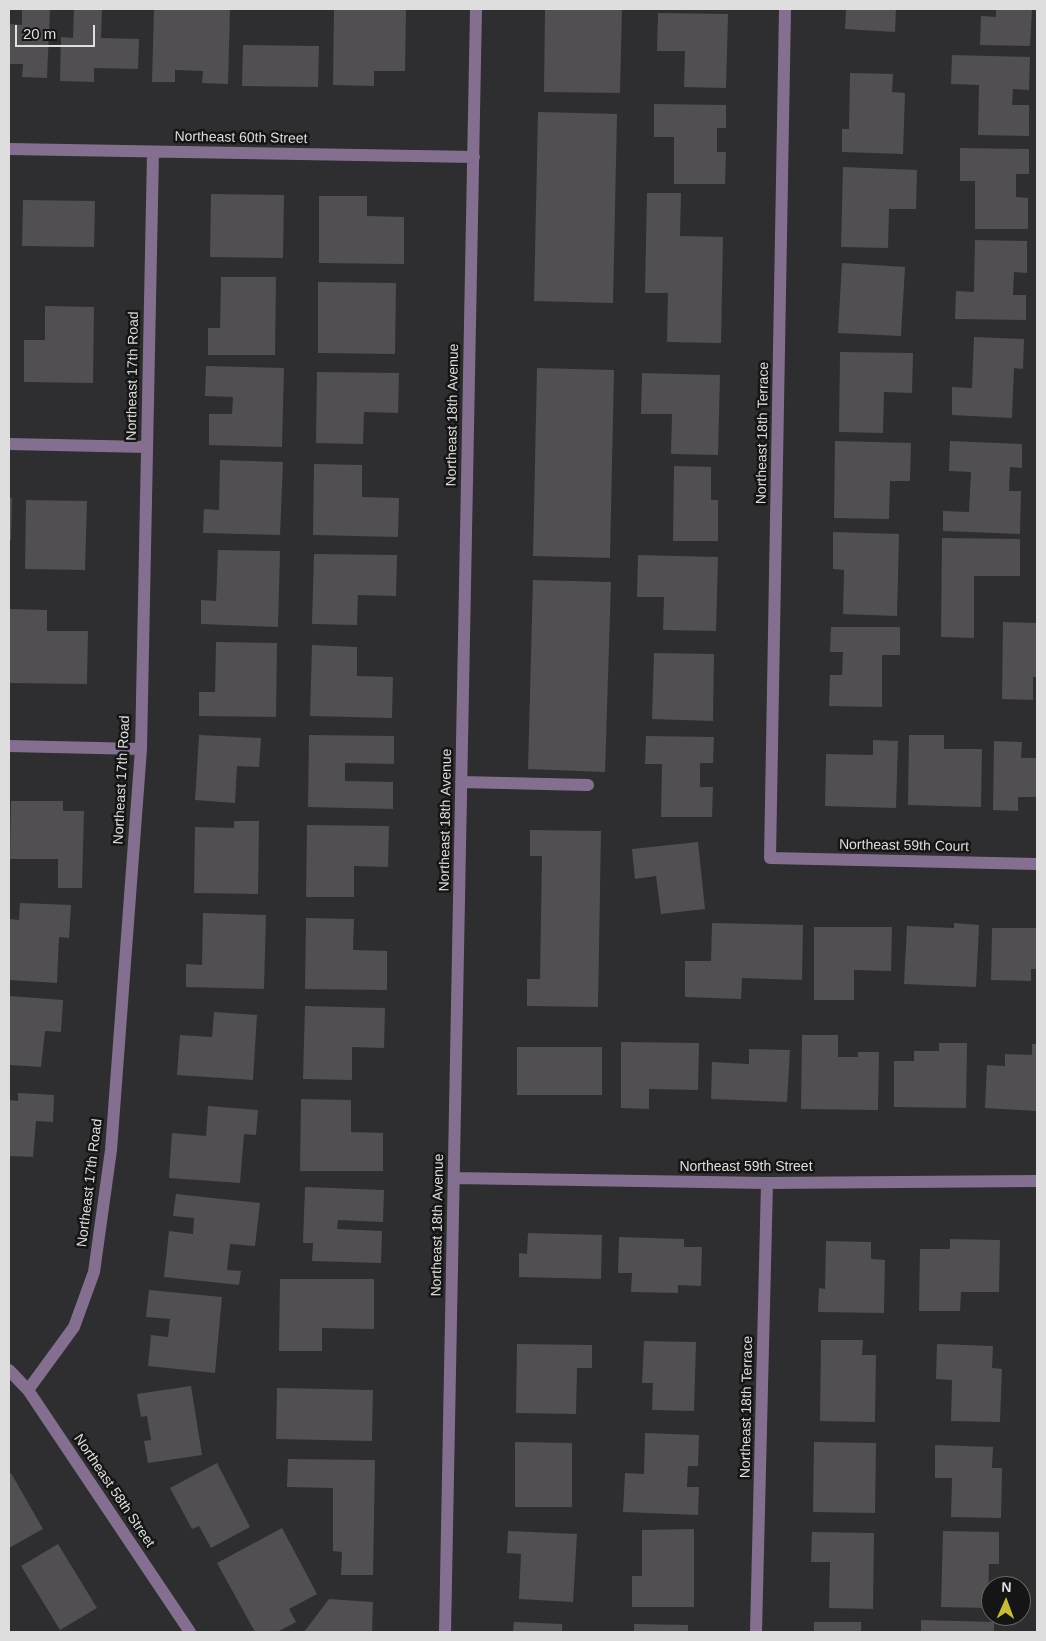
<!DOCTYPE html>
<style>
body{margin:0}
#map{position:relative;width:1046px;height:1641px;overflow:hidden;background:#2e2d2f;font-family:Helvetica,sans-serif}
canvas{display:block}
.frame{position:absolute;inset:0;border:10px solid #dfdedf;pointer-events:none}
.north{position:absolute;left:981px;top:1576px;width:50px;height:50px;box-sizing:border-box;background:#161516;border:1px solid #666566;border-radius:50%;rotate:2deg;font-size:14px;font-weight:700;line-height:20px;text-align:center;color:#dfdedf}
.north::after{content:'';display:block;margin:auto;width:18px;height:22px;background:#c7bb3c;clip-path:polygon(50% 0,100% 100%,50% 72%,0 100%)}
.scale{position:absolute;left:15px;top:25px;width:80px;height:22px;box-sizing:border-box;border:2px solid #dfdedf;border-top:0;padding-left:6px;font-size:15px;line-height:18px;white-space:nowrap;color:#dfdedf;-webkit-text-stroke:4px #161516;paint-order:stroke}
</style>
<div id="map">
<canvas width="1046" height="1641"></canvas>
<div class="frame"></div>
<div class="north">N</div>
<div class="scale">20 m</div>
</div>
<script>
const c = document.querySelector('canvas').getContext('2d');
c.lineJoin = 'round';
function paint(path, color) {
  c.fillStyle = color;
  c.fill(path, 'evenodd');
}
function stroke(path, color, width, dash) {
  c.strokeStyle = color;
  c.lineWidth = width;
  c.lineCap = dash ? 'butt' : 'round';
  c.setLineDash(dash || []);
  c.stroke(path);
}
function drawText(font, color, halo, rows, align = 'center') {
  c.font = font + ' Helvetica,sans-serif';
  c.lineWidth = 5;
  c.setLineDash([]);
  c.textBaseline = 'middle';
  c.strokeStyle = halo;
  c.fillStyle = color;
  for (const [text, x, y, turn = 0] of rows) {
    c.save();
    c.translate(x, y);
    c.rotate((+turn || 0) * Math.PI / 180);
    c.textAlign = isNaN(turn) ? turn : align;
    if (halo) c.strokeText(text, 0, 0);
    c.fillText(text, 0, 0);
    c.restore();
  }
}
paint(new Path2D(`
 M22,9H50L47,78L22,77L23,64H9V24L22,25Z
 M74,9H102L101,38L139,39L138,69L94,68V82L60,81L61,37L73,38Z
 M154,9H230L228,84L202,83L203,71L175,70V82H152Z
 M334,9H406L405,71H374V86L333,85Z
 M545,9H622L620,93L544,92Z
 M846,9H896L895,32L845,29Z
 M996,9H1032L1030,46L980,45L981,16L996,17Z
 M658,13L728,14L726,88L684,87L685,51H657Z
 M243,45L319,46L318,87L242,86Z
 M952,55L1030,57L1029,90L1013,89L1012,105H1029V136L978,135L979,85L951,84Z
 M850,73L893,74L892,92L905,93L903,154L842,152V129H849Z
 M654,104L726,105V128H717V152H726L725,184H674V137H654Z
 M538,112L617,114L613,303L534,301Z
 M960,148L1029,149V174H1016V197L1028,198V229H975V181H960Z
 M843,167L917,170L916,209H889L888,248L841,247Z
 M647,193H681L680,236L723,237L721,343L667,342L668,293H645Z
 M211,194L284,195L283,258L210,257Z
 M319,196H367V216L404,217V264L319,263Z
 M23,200L95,201L94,247L22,246Z
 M975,240L1027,241V273L1014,272L1013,295H1026V320L955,319L956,291L974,292Z
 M842,263L905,267L901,336L838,333Z
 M221,277H276L275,355H208V328H220Z
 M318,282L396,283L395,354L318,353Z
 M45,306L94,307L93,383L24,382V340H45Z
 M974,337L1024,339L1023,369L1014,368L1012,418L952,415V387L972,388Z
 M840,352L913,353L912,393L884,392L883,433L839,432Z
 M206,366L284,368L282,447L209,445V414H232L233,397L205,396Z
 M537,368L614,370L610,558L533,556Z
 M317,372L399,373L398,413L364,412L363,444L316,443Z
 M642,373L720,375L718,455L671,454L672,414H641Z
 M835,441L911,443L910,481H890L889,519L834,518Z
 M950,441L1022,444V468L1010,467L1009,491H1021L1020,534L943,531V511L969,512L971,472L949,471Z
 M220,460L283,462L280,535L203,533L204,509L219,510Z
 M314,464L362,465V497L399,498L398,537L313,535Z
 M674,466L711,467V500H718V541H673Z
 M9,498H12L11,540H9Z
 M26,500L87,501L85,570L25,569Z
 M833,532L899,534L897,616L843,614L844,570L833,569Z
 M942,538L1020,539V576H974V638L941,637Z
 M218,550L280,551L278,627L201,624V600L216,601Z
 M314,554L397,555L396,596L358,595L357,625L312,624Z
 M638,555L718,557L716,631L663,630L664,597H637Z
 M533,580L611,582L605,772L528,769Z
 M10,609L47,610V631H88L87,684L9,683Z
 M1003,622L1037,623V677H1033V700L1002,699Z
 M831,627H900V655H882V707L829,706L830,675H842L843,652H830Z
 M216,642L277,643L276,717L199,716V692H215Z
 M312,645L357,647V676L393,677L392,718L310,716Z
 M654,653L714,654L713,721L652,719Z
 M199,735L261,738L259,767L237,766L235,803L195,800Z
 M309,735L394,736V764L345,763V781L393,782V809L308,807Z
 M909,735H944V749H982L981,807L908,805Z
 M646,736L714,737L713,763H700V787H713L712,817H661L662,764H645Z
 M873,740L898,741L896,808L825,806L826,754L873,755Z
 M994,741L1022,742L1021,758H1037V797H1018V811L993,810Z
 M11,801H63V811H84L82,888H58V859H10Z
 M234,821H259L258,894L194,893L195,827L234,828Z
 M307,825L389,826L388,867L354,866V897H306Z
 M530,830L601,831L598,1007L527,1006V979H540L542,856H530Z
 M698,842L705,909L661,914L656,876L635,879L632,849Z
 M20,903L71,905L69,938L59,937L57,983L9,980V919L19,920Z
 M203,913L266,915L264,989L186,987V964L202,965Z
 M306,918L354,919L353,950L387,951V990L305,989Z
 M712,923L803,925L802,980L742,978L741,999L685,997V961H711Z
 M954,923L979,925L976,987L904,984L907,926L954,928Z
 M814,927H892L891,971L854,970V1000H814Z
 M992,928H1037V969H1031V981L991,980Z
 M9,996L63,1000L61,1032L45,1031L41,1067L9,1065Z
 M305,1006L385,1008L384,1048L352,1047V1080L303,1079Z
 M214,1012L257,1015L253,1080L177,1075L180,1035L212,1037Z
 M802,1035H838V1057H858V1052H879L878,1110L801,1109Z
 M621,1042L699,1043L698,1090L649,1089V1109L621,1108Z
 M939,1043H967L966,1108L894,1107V1061H914V1051H939Z
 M1032,1044H1037V1111L985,1108L987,1065L1005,1066V1054L1032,1055Z
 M517,1047H602V1095H517Z
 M749,1049L790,1050L787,1102L711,1099L712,1062L749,1064Z
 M18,1093L54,1095L53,1122L36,1121L33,1157L9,1156V1100L18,1101Z
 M301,1099L351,1100V1132L383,1133V1171H300Z
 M208,1106L258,1110L256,1135L244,1134L240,1183L169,1178L172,1133L206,1136Z
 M305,1187L384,1190L383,1222L338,1220L337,1229L382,1231L381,1263L312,1261L313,1243H303Z
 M176,1194L260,1203L255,1246L230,1244L227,1270L241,1271L239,1285L164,1277L169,1231L193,1234L194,1218L173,1216Z
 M528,1233L602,1235L601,1279L519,1277V1253L527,1254Z
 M619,1237L684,1239V1247H702L701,1286L678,1285V1293L631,1292L632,1273H618Z
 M950,1239L1000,1240L999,1292H961L960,1311H919L920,1249H950Z
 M826,1241L871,1242V1259L885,1260L884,1313L818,1312L819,1288L825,1289Z
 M280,1279H374V1329L322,1328V1351H279Z
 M149,1290L222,1297L215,1373L148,1366L151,1335L168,1337L170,1319L146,1317Z
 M821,1340H863L862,1355H876L875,1422L820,1421Z
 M644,1341L696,1342L694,1411L652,1410L653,1383H642Z
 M517,1344L592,1345V1368H577L576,1414L516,1413Z
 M937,1344L993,1346L992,1368L1002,1369L1000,1422L951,1421L952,1380L936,1379Z
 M191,1386L202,1455L148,1463L144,1441L151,1440L147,1416L141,1417L137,1394Z
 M277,1388L373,1390L372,1441L276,1439Z
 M645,1433L699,1435L698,1466H688L687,1487H699L698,1515L623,1512L625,1473L644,1474Z
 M515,1442L572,1443V1507H515Z
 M814,1442L876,1443L875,1513L813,1512Z
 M935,1445L993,1447L992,1468H1002L1001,1518L951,1517L952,1478H935Z
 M288,1459L375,1460L373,1575H341L342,1552L333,1551V1488L287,1487Z
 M217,1463L250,1527L211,1548L199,1526L192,1529L170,1488Z
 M11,1473L43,1529L9,1548V1475Z
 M282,1528L317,1594L289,1609L296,1622L277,1632H255L217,1563Z
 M694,1529V1607H632V1576H642V1530Z
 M508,1531L577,1534L573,1602L519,1599L521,1554L507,1553Z
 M943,1531L999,1532V1564H989L988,1608L941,1607Z
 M812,1532L874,1533L873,1609L829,1608L830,1562H811Z
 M58,1544L97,1608L60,1630L21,1566Z
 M329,1599L373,1602L372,1632H304Z
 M921,1620L994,1622V1632H921Z
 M514,1622L562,1624V1632H513Z
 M814,1622H861V1632H814Z
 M634,1624L688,1625V1632H634Z`), '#514f52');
stroke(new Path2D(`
 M785,9L770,858L1037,864
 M9,149L474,157
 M9,444L147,447
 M9,746L141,749
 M461,782L588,785
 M454,1178L767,1183L1037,1181
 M9,1370L28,1390L190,1632
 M28,1390L74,1327L94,1272L111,1150L141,749L153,152
 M445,1632L476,9
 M756,1632L767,1183`), '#856f90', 12);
drawText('14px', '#dfdedf', '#161516', [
 ["Northeast 60th Street",241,138,1],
 ["Northeast 17th Road",133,376,-89],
 ["Northeast 18th Avenue",453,415,-89],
 ["Northeast 18th Terrace",763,433,-89],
 ["Northeast 17th Road",122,780,-87],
 ["Northeast 18th Avenue",446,820,-89],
 ["Northeast 59th Court",904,846,1],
 ["Northeast 59th Street",746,1167],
 ["Northeast 17th Road",90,1183,-83],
 ["Northeast 18th Avenue",438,1225,-89],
 ["Northeast 18th Terrace",747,1407,-89],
 ["Northeast 58th Street",114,1491,56]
]);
</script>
